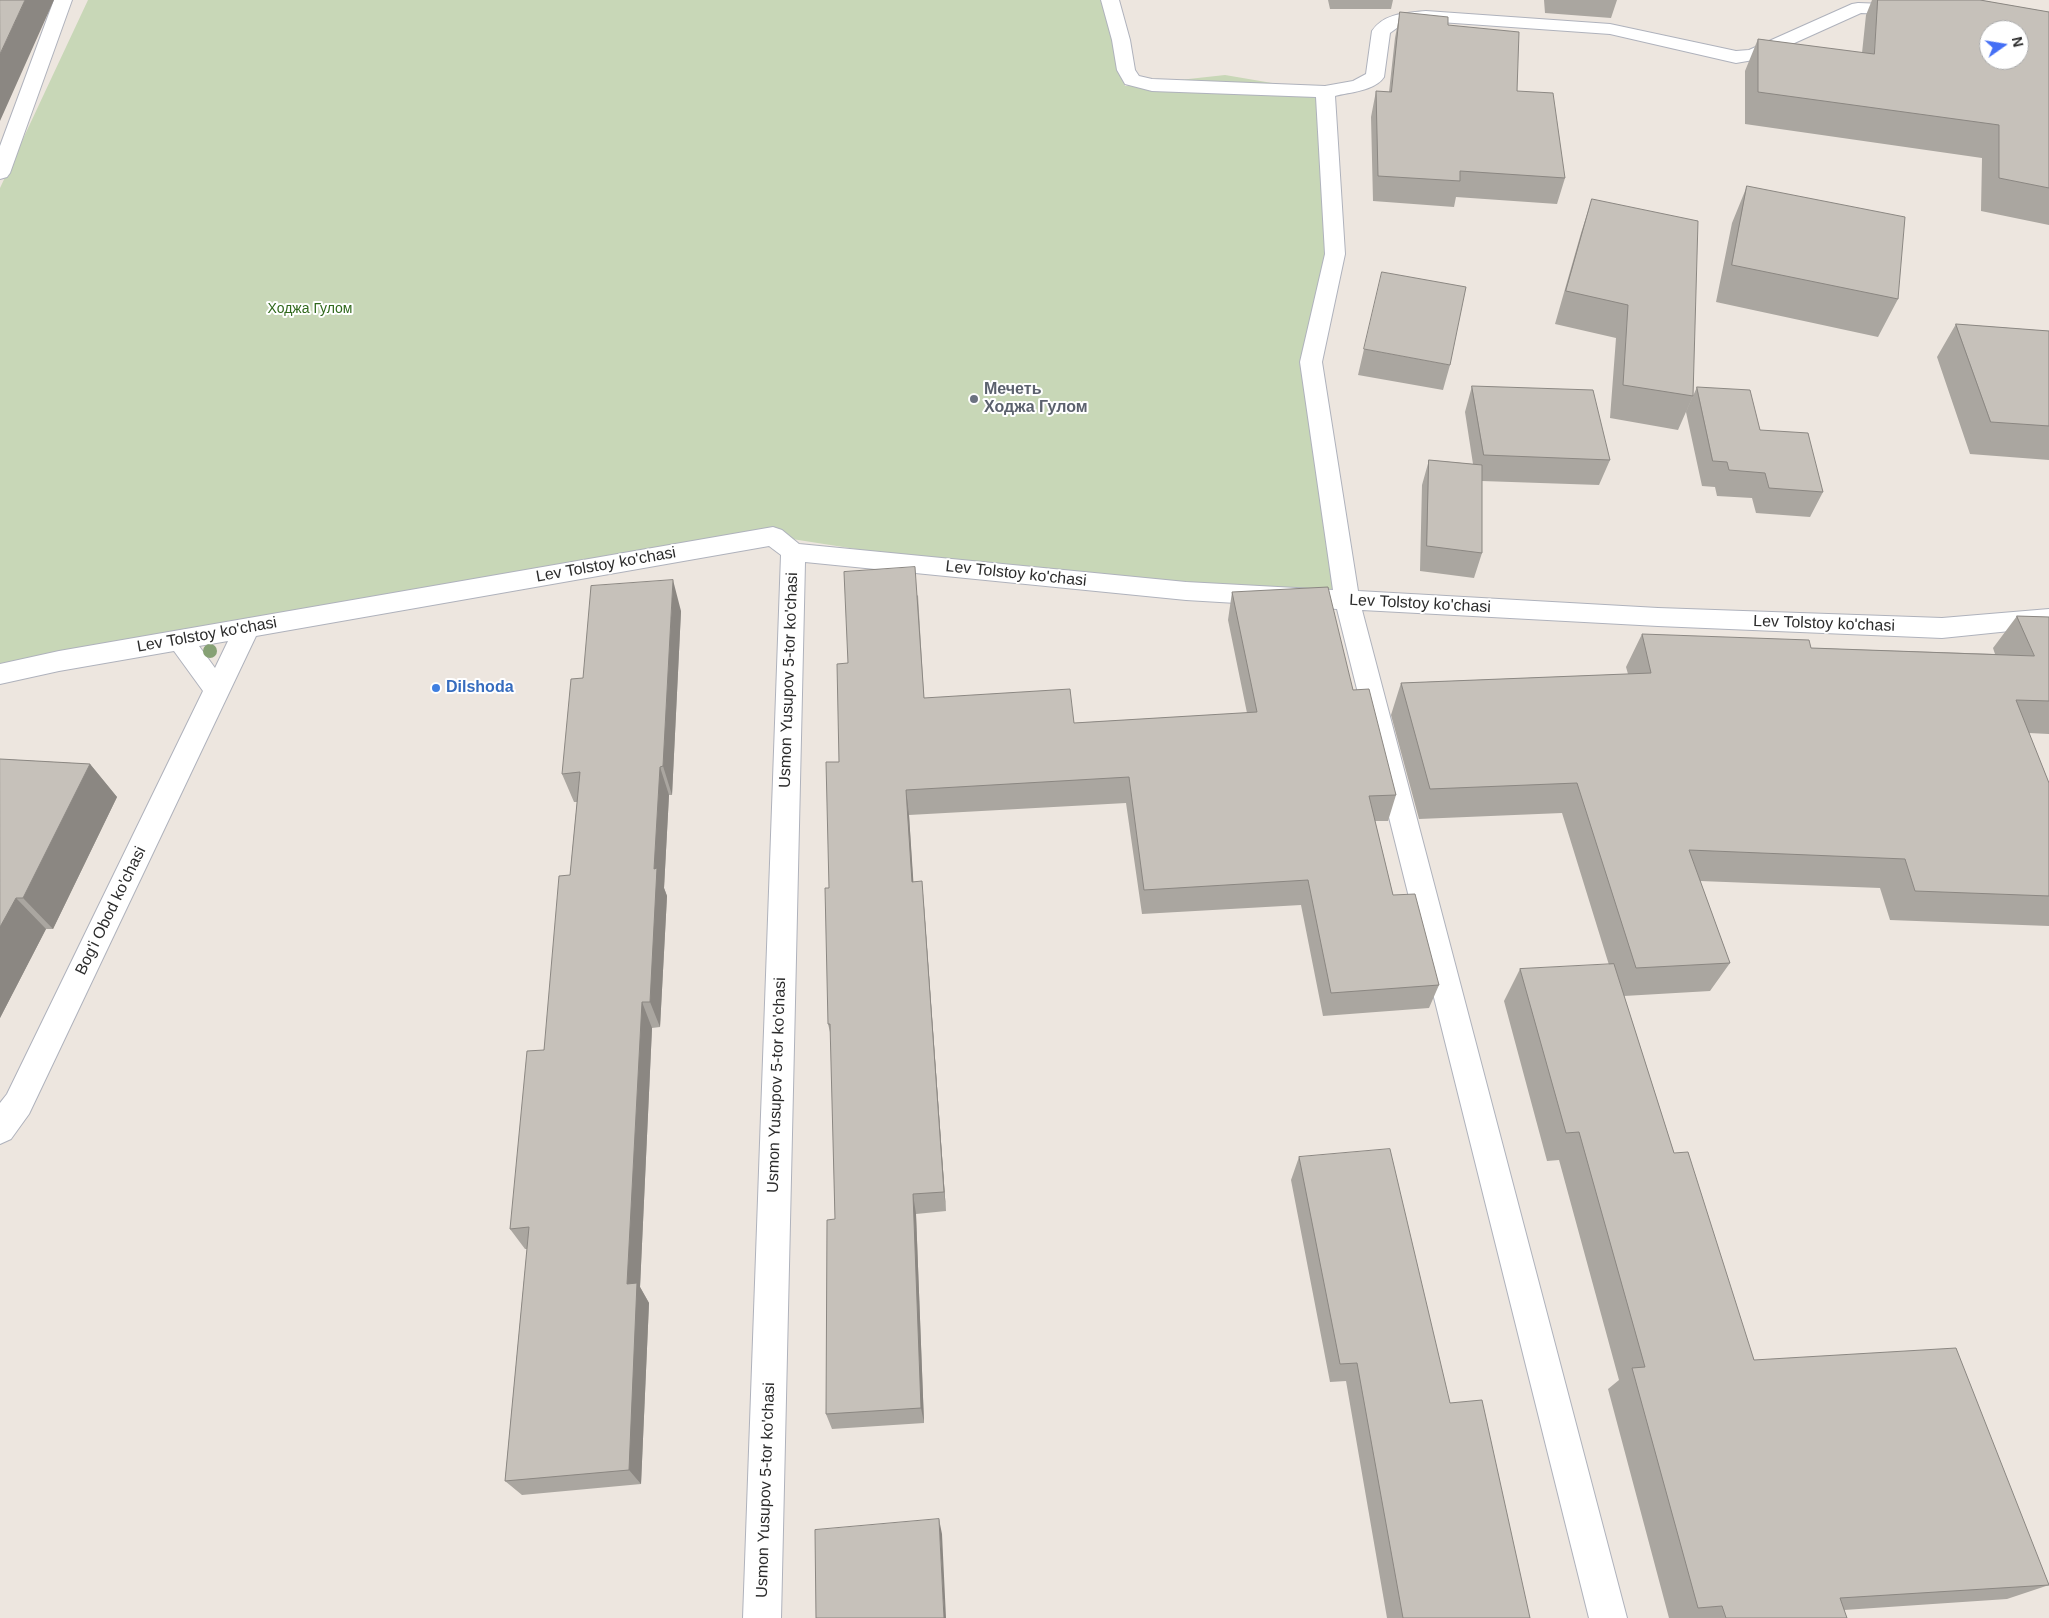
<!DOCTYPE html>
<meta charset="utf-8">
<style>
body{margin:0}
#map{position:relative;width:2049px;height:1618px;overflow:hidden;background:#ede6df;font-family:Arial,sans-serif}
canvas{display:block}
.north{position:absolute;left:1979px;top:20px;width:50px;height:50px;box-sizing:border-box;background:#fff;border:1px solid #ababab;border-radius:50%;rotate:77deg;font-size:14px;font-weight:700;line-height:20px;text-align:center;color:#2c2c2c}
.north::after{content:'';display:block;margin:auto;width:18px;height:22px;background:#446ff5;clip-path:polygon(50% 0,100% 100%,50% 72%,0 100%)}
</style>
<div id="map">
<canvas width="2049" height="1618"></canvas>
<div class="north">N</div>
</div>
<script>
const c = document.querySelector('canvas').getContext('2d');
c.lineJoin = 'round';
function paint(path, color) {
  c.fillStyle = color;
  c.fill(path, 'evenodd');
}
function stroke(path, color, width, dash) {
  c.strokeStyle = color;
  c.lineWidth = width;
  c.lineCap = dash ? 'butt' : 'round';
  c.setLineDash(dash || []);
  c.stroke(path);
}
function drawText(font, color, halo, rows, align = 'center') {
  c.font = font + ' Arial,sans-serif';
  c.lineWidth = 4;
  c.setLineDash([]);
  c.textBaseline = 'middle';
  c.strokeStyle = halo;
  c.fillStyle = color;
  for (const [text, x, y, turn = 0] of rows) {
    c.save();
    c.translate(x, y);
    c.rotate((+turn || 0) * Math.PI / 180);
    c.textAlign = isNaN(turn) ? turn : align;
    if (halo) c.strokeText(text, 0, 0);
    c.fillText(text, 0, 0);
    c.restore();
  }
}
paint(new Path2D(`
 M88,0H1104L1125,86L1225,75L1325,92L1332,264L1316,393L1347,600L1015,574L773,536L0,682V188Z`), '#c8d7b7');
const minor = new Path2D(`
 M54,0H72L10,173L7,177L0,179V146Z
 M1101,0H1119L1130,40L1135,70L1139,76L1152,79L1325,86L1353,81L1366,74L1372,31C1384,13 1406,13 1426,11L1610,24L1736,51L1749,50L1852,4L1858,3L1913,5L1926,0H1946L1938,8L1915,15L1861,13L1759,59L1736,63L1610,34L1426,21L1401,25L1390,33L1384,77C1375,91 1350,92 1335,96L1345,254L1322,362L1358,591L1658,608L1942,618L2049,609V627L1942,638L1658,626L1362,610L1627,1618H1589L1337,609L1186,600L805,562L781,1618H743L781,555L769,546L256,636L29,1114L11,1139L0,1144V1103L7,1094L203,691L174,651L59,671L0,684V664L59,651L773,527L782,530L799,544L1186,582L1333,590L1300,362L1325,254L1316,97L1152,91L1125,84L1117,70L1112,40ZM228,641L215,668L199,646Z`);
stroke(minor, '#afb2bc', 2);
paint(minor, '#fff');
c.fillStyle = '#86a174';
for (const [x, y] of [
 [210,651]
]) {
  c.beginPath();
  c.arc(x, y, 7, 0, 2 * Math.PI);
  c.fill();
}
paint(new Path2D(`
 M1328,0H1393L1391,9H1330Z
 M1544,0H1617L1611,18L1545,13Z
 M1872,0H1980L2049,12V225L1981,211L1982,158L1745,124V71L1758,39L1862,53L1866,15Z
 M1400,12L1448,25L1517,91L1565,178L1557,204L1456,197L1454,207L1373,201L1371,117L1376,91L1389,92L1395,38Z
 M1747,186L1898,299L1878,337L1716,302L1732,223Z
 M1592,199L1693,396L1678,430L1610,418L1616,338L1555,324L1581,233Z
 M1956,324L2049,331V460L1970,454L1937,357Z
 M1364,349L1450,365L1443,390L1358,375Z
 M1472,386L1610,460L1599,485L1482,481V553L1474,578L1420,571L1422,485L1429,460L1473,464L1465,412Z
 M1697,387L1760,430L1823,492L1810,517L1756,513L1752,498L1717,496L1715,487L1702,486L1686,412Z
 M1232,592L1353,690L1396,795L1388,821H1375L1393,895L1439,985L1429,1008L1323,1016L1301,905L1142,914L1126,803L909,815L913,882L924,906L946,1211L916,1214L924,1423L832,1429L826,1414L835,1219L831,1036L828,1024L829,888L839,762L848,663L918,595L924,698L1074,723L1247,713L1228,620Z
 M681,611L672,795H669L664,888L667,896L660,1027L652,1028L640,1287L649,1303L641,1484L522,1495L505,1481L527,1249H525L510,1229L544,1050L570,875L577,802H574L562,774Z
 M2017,616L2049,617V734L2029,733L2049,783V926L1890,920L1880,888L1700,881L1730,963L1710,991L1624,996L1674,1153L1754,1360L2049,1585L2007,1599L1844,1610L1847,1618H1669L1608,1389L1619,1380L1559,1160L1547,1161L1504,1001L1520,969L1609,965L1562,813L1419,819L1391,715L1401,683L1628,674L1626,667L1642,634L1811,648L1995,654L1993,648Z
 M0,759L90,764L117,797L53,929H46L0,1018Z
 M1299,1157L1450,1403L1530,1618H1387L1346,1381L1330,1382L1291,1180Z`), '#aaa6a0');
paint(new Path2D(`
 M25,0H54L0,121V54Z
 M673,580L681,611L672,795L663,766Z
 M90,764L117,797L53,929L23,898Z
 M660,767L669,795L664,888L667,896L660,1027L650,1002L654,869Z
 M906,790L909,815L915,906L912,882Z
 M922,881L924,906L946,1211L944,1192Z
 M16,898L46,929L0,1018V927Z
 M642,1002L652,1028L640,1287L649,1303L641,1484L629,1470L627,1284Z
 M913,1194L916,1214L924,1423L921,1408Z
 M939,1519L942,1534L946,1618H944Z`), '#8b8782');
const building = new Path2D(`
 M0,0H25L0,54Z
 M1878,0H1980L2049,12V188L1999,178V125L1758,92V39L1874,54ZM1989,30H2019V60H1989Z
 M1400,12L1448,17V25L1519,32L1517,91L1553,93L1565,178L1460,171V181L1378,176L1376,91L1391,92Z
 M1747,186L1905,217L1898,299L1732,265Z
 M1592,199L1698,221L1693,396L1623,385L1628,305L1566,291Z
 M1382,272L1466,287L1450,365L1364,349Z
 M1956,324L2049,331V426L1991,422Z
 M1472,386L1593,390L1610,460L1484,455Z
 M1697,387L1750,390L1760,430L1808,433L1823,492L1769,488L1765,473L1729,470L1727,462L1713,461Z
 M1429,460L1482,465V553L1427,546Z
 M915,567L924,698L1070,689L1074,723L1257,712L1232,592L1328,587L1353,690L1369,689L1396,795L1369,796L1393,895L1415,894L1439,985L1331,993L1308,880L1144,890L1129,777L906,790L912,882L922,881L944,1192L913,1194L921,1408L826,1414L827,1220L835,1219L830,1024H828L825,888H829L826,762H839L837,664L848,663L844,572Z
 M673,580L663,766L660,767L654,869L657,868L650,1002H642L627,1284L637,1283L629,1470L505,1481L529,1227L510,1229L527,1051L544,1050L559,876L570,875L580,772L562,774L571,679L583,678L591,586Z
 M2017,616L2049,617V701L2016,700L2049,783V896L1915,891L1905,859L1689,850L1730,963L1636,968L1577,783L1430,789L1401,683L1651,673L1642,634L1809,640L1811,648L2034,656Z
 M0,759L90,764L23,898H16L0,927Z
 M1614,964L1674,1153L1688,1152L1754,1360L1956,1348L2049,1585L1840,1598L1847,1618H1726L1722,1606L1698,1608L1632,1368L1645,1367L1579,1132L1566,1133L1520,969Z
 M1390,1149L1450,1403L1482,1400L1530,1618H1403L1357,1363L1340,1364L1299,1157Z
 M939,1519L944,1618H816L815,1530Z`);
paint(building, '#c6c1ba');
stroke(building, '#8b8782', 1);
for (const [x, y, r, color] of [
 [974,399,5,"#6b7280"],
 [436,688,5,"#3f7fe0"]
]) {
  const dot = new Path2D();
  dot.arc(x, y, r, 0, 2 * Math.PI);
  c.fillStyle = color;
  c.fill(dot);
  stroke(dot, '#fff', 2);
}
drawText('14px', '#31691d', '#fff', [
 ["Ходжа Гулом",310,309]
]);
drawText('bold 16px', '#5b616d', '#fff', [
 ["Мечеть",984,390],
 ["Ходжа Гулом",984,408]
], 'left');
drawText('16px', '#2c2c2c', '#fff', [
 ["Lev Tolstoy ko'chasi",606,565,-10],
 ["Lev Tolstoy ko'chasi",1016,574,6],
 ["Lev Tolstoy ko'chasi",1420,604,3],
 ["Lev Tolstoy ko'chasi",1824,624,2],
 ["Lev Tolstoy ko'chasi",207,635,-10],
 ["Usmon Yusupov 5-tor ko'chasi",789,680,-88],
 ["Bog'i Obod ko'chasi",111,911,-64],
 ["Usmon Yusupov 5-tor ko'chasi",777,1085,-88],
 ["Usmon Yusupov 5-tor ko'chasi",766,1490,-88]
]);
drawText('bold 16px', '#366cbe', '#fff', [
 ["Dilshoda",446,688]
], 'left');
</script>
